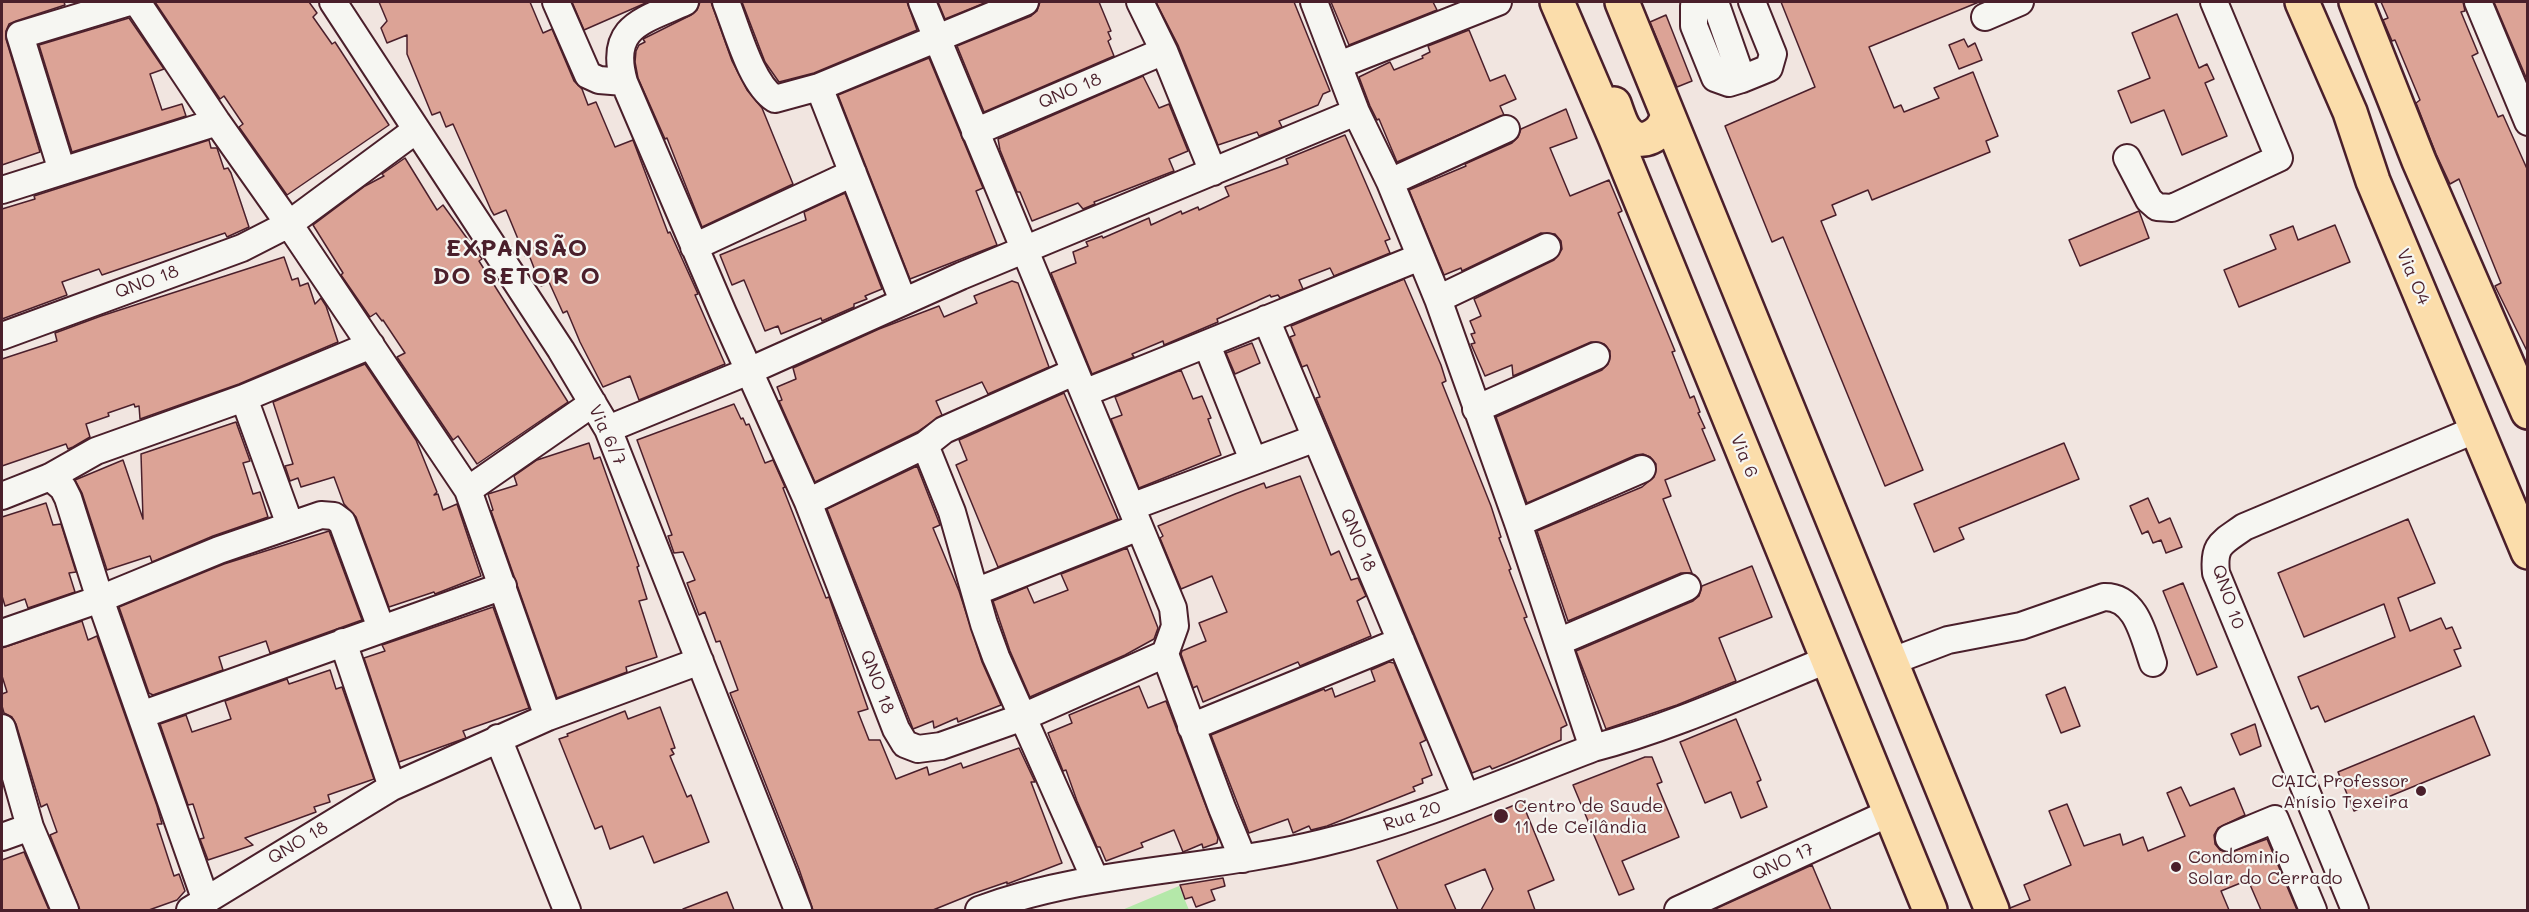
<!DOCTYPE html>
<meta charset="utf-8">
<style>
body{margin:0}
#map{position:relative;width:2529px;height:912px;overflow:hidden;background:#f1e5e0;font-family:Mali,sans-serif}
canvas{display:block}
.frame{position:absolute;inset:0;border:3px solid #4a1f2b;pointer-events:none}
</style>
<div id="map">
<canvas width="2529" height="912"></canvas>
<div class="frame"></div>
</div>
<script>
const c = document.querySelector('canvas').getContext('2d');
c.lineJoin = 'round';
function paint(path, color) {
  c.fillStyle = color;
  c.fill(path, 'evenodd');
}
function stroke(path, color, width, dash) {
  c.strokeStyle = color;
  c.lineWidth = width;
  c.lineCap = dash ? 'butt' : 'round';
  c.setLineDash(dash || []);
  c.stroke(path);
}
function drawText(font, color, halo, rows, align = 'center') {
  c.font = font + ' Mali,sans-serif';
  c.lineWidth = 4.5;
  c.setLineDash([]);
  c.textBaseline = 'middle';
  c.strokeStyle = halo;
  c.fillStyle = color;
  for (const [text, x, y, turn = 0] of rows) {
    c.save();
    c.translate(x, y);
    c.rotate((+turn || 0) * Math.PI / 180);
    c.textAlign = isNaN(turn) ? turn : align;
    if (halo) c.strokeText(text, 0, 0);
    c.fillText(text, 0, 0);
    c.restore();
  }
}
paint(new Path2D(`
 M1179,886L1189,910H1122Z`), '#b4e8a9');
const building = new Path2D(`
 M2,2H64L65,5L16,21L9,24L6,31V39L40,152L2,165Z
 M155,2H309L317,13L313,17L332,44L335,42L389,125L287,195L239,127L243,124L224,96L220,99Z
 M379,2H530L543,33L552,29L574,81L582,89L588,105L596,102L615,147L633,140L668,233L670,232L698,294L695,295L725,364L639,400L630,376L603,387L580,342L567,311L563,313L549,282L541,286L529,255L525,256L506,210L494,215L491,210L453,124L446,127L440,112L432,115L407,54V35L387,43L381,28L387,21Z
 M572,2H648L584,30Z
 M700,2H711L732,61L747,90L762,108L793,184L702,227L667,138L665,139L638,78L635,62L636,51L639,45L645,42L643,39L691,15L697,10Z
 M742,2H907L917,30L814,73L779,82L765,62Z
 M938,2H987L945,19Z
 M1040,2H1099L1111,31L1108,32L1111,39L1108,41L1114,56L984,112L957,46L1031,16L1037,11Z
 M1156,2H1294L1330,91L1323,94L1318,105L1279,121L1282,127L1259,136L1257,132L1218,145L1178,45Z
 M1331,2H1433L1437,10L1349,45Z
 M1781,2H1979L1869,47L1894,108L1901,105L1904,112L1939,98L1934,88L1973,72L1998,136L1986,141L1990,152L1872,200L1868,190L1832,205L1836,215L1821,221L1923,470L1885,486L1783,237L1772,242L1725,126L1815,87Z
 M2381,2H2463L2465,11L2461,12L2478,53L2472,56L2498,117L2503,115L2528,171V353L2495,286L2501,283L2459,179L2450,184L2436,154L2416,103L2420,100L2395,40L2392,41L2383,20L2388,18Z
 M2494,2H2528V82Z
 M2177,14L2199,68L2207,64L2214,79L2205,83L2227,136L2182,155L2164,110L2131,123L2118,91L2150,78L2132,33Z
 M1666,15L1692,81L1677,87L1650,22Z
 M129,18L164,69L150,74L162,110L182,104L186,116L72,152L39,45Z
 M1469,30L1490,81L1505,75L1516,99L1500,106L1504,115L1397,162L1379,119L1377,120L1370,106L1359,77L1390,62L1394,70L1423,58L1422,56L1430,52L1428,46Z
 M1964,39L1968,47L1975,43L1982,60L1959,69L1949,45Z
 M929,58L983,188L976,191L997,245L910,279L838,95Z
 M1143,76L1159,108L1169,104L1188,151L1169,159L1174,171L1094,202L1095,204L1083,209L1078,203L1032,221L1020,192H1017L1000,150L998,139Z
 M1566,109L1577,138L1550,148L1570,196L1609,180L1622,211L1618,213L1675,351L1672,352L1690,398L1694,396L1700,412L1698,413L1705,428L1702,429L1715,460L1665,480L1671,496L1663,499L1692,573H1681L1568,621L1537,531L1642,487L1654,477L1656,464L1650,457L1643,454L1636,455L1527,503L1496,417L1602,370L1608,364L1610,351L1604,344L1591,342L1513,376L1512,365L1485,376L1471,344L1475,343L1471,334L1475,333L1470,321L1481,316L1474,299L1554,260L1562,249L1561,241L1555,234L1541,233L1462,271L1461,268L1444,275L1409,190L1466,166L1465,164L1512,143L1518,137L1521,129Z
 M1345,135L1390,239L1385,241L1390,253L1334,276L1330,268L1299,280L1303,289L1280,298L1278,295L1271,297L1270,295L1217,319L1218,322L1164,345L1163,341L1132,354L1134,357L1092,374L1051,273L1076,263L1073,252L1088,246L1086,242L1102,236L1103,238L1149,218L1151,225L1181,211L1182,214L1198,207L1199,210L1229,196L1225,187L1288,164L1286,159Z
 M209,140L211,148H217L224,169L228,168L231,173L249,227L227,237L225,233L102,275L99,269L62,282L67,295L2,319V209L35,199L34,196Z
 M405,158L437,210L443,205L482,259L479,261L568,402L477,464L458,436L453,440L397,357L405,353L383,320L382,321L376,313L370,317L341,275L343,273L313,225L365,186L384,176L382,174Z
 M845,193L882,289L865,296L867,299L854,304V307L822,321L821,318L781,334L778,326L765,331L744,280L732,285L720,255L806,220L804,212Z
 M2139,211L2149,238L2080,266L2069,240Z
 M2335,225L2350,262L2239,307L2224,270L2276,249L2270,235L2293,226L2298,240Z
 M284,257L292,280L298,278L300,286L308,283L315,304L321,298L326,306L338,342L239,384L140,419L139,406L135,407L134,404L108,413L109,416L86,424L90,437L73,447L68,449L66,444L2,466V359L57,341L55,333L101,316Z
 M1404,279L1441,365L1446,381L1442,383L1491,506L1501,537L1499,538L1511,569L1509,570L1527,617L1524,618L1567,725L1561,728V740L1507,763L1492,769L1490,766L1472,773L1316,398L1320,397L1307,365L1302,367L1290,337L1295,335L1291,326Z
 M1012,281L1018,283L1049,367L988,394L982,382L936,401L942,415L917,432L815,482L779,401L782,400L777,387L796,379L793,368L879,329L939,306L944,317L977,303L974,296Z
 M1252,343L1260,363L1235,374L1226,353Z
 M365,364L416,440L437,492L434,495L438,494L443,510L457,504L481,576L435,594L434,592L389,607L356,517L344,504L334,477L301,487L298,478L290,481L285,466L293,464L273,402Z
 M1181,370L1193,399L1202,396L1211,418L1208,419L1221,455L1139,488L1111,419L1122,415L1115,397Z
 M1064,393L1118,519L998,567L956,465L967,460L959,440Z
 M734,404L741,419L743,418L746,425L749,424L765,463L773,460L785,487L783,488L826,598L829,597L868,709L858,712L869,740H880L896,779L927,767L929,775L961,763L963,768L1019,748L1035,782H1031L1062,863L1007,884V882L975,893L933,910H813L799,869L730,693L738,690L720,641L716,642L705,612L699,615L687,583L695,580L683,552L674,553L668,536L672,535L637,440Z
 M236,422L250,461L243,463L253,494L260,492L268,517L213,536L152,562L150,556L107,570L82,493L75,480L123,460L143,519L141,454Z
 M589,443L594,459L600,457L639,566L637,567L647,599L639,601L657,657L626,667L627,672L557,698L491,511L493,510L488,494L517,485L514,476L537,460Z
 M2064,443L2079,479L1959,528L1964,539L1934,552L1914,504Z
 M917,466L940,525L933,528L959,591L982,662L1001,705L958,722L957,718L934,728L933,721L913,729L827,509Z
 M1300,476L1331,555L1339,551L1351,580L1358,578L1366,596L1357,601L1371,636L1300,666L1298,662L1203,702L1197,686L1193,688L1181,654L1182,651L1206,641L1199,623L1227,612L1212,576L1181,589L1160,538L1163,536L1158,526L1235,494L1264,483L1266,488Z
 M2148,498L2159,523L2170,518L2182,547L2166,553L2161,540L2153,543L2148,531L2142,534L2130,506Z
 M46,503L53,525L61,524L76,572L69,573L75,592L28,608L25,599L5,606L2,596V517Z
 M2408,519L2435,583L2398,598L2410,631L2441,618L2446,629L2452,627L2461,648L2454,650L2461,666L2325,722L2318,706L2311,709L2298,677L2395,637L2384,604L2304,637L2278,573Z
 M329,531L362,620L270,653L266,641L219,657L223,670L153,695L149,693L119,607L224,564Z
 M1127,548L1158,628L1154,639L1125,655L1030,697L1010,651L993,601L1027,587L1034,603L1068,590L1061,574Z
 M1752,566L1772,617L1719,638L1736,681L1677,705L1606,729L1576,651L1693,601L1699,596L1702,586Z
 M2183,583L2217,667L2197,675L2163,591Z
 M493,607L529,708L463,731L466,738L399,762L364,658L385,651L382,645Z
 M82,621L88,640L97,636L157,806L162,824H157L174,876L179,874L185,891L177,900L149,910H80L50,835L57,832L47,804L41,807L16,724L12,717L4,713L2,706V694L7,692L2,676V648Z
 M1389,662L1394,663L1426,740L1420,743L1432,775L1422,779L1423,783L1413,787L1415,791L1327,826L1311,830L1309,826L1293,833L1288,819L1249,833L1211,735L1324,689L1325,691L1332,688L1335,697L1375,681L1371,670Z
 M330,670L336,689L342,687L374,779L328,795L330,802L314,807L316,812L245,838L253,845L208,860L200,839L204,838L193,804L188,805L160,724L186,715L192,732L231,719L225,701L287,679L289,684Z
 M1139,686L1148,708L1166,701L1218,838L1217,843L1203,848L1202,844L1183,852L1174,830L1141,843L1143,847L1106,861L1100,847H1097L1077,801L1066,770L1063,771L1048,733L1072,723L1069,715Z
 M2065,687L2080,726L2061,733L2046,695Z
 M660,707L673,742L675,748L671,749L674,754L670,756L687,797L691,795L709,842L654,863L643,836L610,849L602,826L595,829L559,739L568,736L567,734L625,711L628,719Z
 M2474,716L2490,755L2354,811L2338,772Z
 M1736,719L1761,780L1757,782L1767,807L1741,818L1731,792L1705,803L1680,742Z
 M2255,724L2261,746L2240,755L2231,734Z
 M1645,757H1652L1662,782L1657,784L1679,837L1622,861L1634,889L1619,895L1573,785Z
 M2181,787L2190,806L2234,788L2245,815L2218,828L2214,835L2215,844L2220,850L2228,853L2267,839L2297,910H2261L2248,880L2221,891L2229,910H2010V908L2030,900L2024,885L2071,865L2049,811L2067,804L2084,846L2120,834L2123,845L2143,837L2148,851L2185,836L2167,793Z
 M1522,802L1554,880L1528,891L1535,910H1481L1493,889L1485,869L1445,885L1456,910H1398L1377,861Z
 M24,852L49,910H2V860Z
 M1812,865L1831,910H1713Z
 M1223,878L1225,886L1211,890L1215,900L1196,907L1192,897L1185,899L1180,885Z
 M727,892L734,910H683V909Z`);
paint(building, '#dca396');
stroke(building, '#4a1f2b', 1.5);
const minor = new Path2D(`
 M137,2L217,122L289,224L468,490L548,717
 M333,2L561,350L608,429L798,910
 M556,2L588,75L599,80L624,82
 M685,2C643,21 608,26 624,82L723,313L808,502L896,729L905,744L918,749L941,746L1023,717L1165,654
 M726,2C737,29 751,84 775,99L819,87L1025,2
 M922,2L1173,608L1175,626L1165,654L1222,808L1243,859
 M1140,2L1164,51L1213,172
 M1314,2L1356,112L1390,182L1438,299L1518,523L1593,748
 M1699,2L1694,6V26L1715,78L1729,83L1742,79
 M1715,2L1742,79L1769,68L1773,54L1752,2
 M2478,2L2528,122
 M1985,17L2020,2
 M1339,65L1498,2
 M819,87L903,301
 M975,132L1164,51
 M2127,158L2149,200L2157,207L2172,208L2279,158L2214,2
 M62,171L20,35L129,2
 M1390,182L1506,129
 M2,190L217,122
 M694,247L853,173
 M1438,299L1547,247
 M2,336L242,248L289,224L416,130
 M1207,345L1253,460
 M1084,393C1196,349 1308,302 1420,257
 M244,398L290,525
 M1476,409L1596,356
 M608,429L749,371L961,276L1356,112
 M1316,438L1466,797
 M925,445L952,512L984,624L996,657L1095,879
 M50,477L63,488L68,498L100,599L206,901
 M468,490L593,403
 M2,496L50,477L96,451L244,398L371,345
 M808,502L925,445L944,430L1074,372
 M1131,507L1316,438L1266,319
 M1518,523L1642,469
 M975,592L1139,527
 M2,633L100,599L219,550L321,515L334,516L342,522L381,628
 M343,642L392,787
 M1558,642L1687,587
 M1890,662L1948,640L2021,626L2104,597C2137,596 2144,638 2153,663
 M141,715L503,586
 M1191,727L1401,641
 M2,728L30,827L65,910
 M498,738L567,910
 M2,837L30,827
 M2229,838L2275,819L2313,910
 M190,910L392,787L548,717L700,661
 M979,910C1089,869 1208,871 1322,843C1415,821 1504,782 1593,748C1674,727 1750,691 1827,660
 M1678,910L1889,813
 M2355,910L2216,573C2213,544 2222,543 2244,527L2477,429`);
const major = new Path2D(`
 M1557,2L1615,137L1930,910
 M1622,2L1992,910
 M2302,2L2350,112L2373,181L2528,552
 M2356,2L2419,161L2528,412
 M1614,104C1617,112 1620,123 1625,130C1640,150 1664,134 1667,116`);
stroke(minor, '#4a1f2b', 30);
stroke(major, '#4a1f2b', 38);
stroke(minor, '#f6f6f2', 26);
stroke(major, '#fbddab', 33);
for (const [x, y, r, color] of [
 [2421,791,6,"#4a1f2b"],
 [1501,816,8,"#4a1f2b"],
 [2176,867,6,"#4a1f2b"]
]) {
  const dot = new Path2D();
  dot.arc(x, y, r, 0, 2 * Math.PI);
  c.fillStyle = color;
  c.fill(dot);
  stroke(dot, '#f6f6f2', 2);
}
drawText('18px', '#4a1f2b', '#f6f6f2', [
 ["QNO 18",1070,91,-23],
 ["Via O4",2413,277,67],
 ["QNO 18",147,282,-20],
 ["Via 6/7",607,435,65],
 ["Via 6",1744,456,68],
 ["QNO 18",1358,540,67],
 ["QNO 10",2228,597,71],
 ["QNO 18",877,682,69],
 ["Rua 20",1412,816,-19],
 ["QNO 18",298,843,-31],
 ["QNO 17",1783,862,-25]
]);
drawText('18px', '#4a1f2b', '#f6f6f2', [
 ["CAIC Professor",2409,781,"right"],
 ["Anísio Texeira",2409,802,"right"],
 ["Centro de Saude",1514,806],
 ["11 de Ceilândia",1514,827],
 ["Condominio",2188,857],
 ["Solar do Cerrado",2188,878]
], 'left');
c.letterSpacing = '1.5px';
drawText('bold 24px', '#4a1f2b', '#f6f6f2', [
 ["EXPANSÃO",517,249],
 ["DO SETOR O",517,277]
]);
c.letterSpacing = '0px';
</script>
